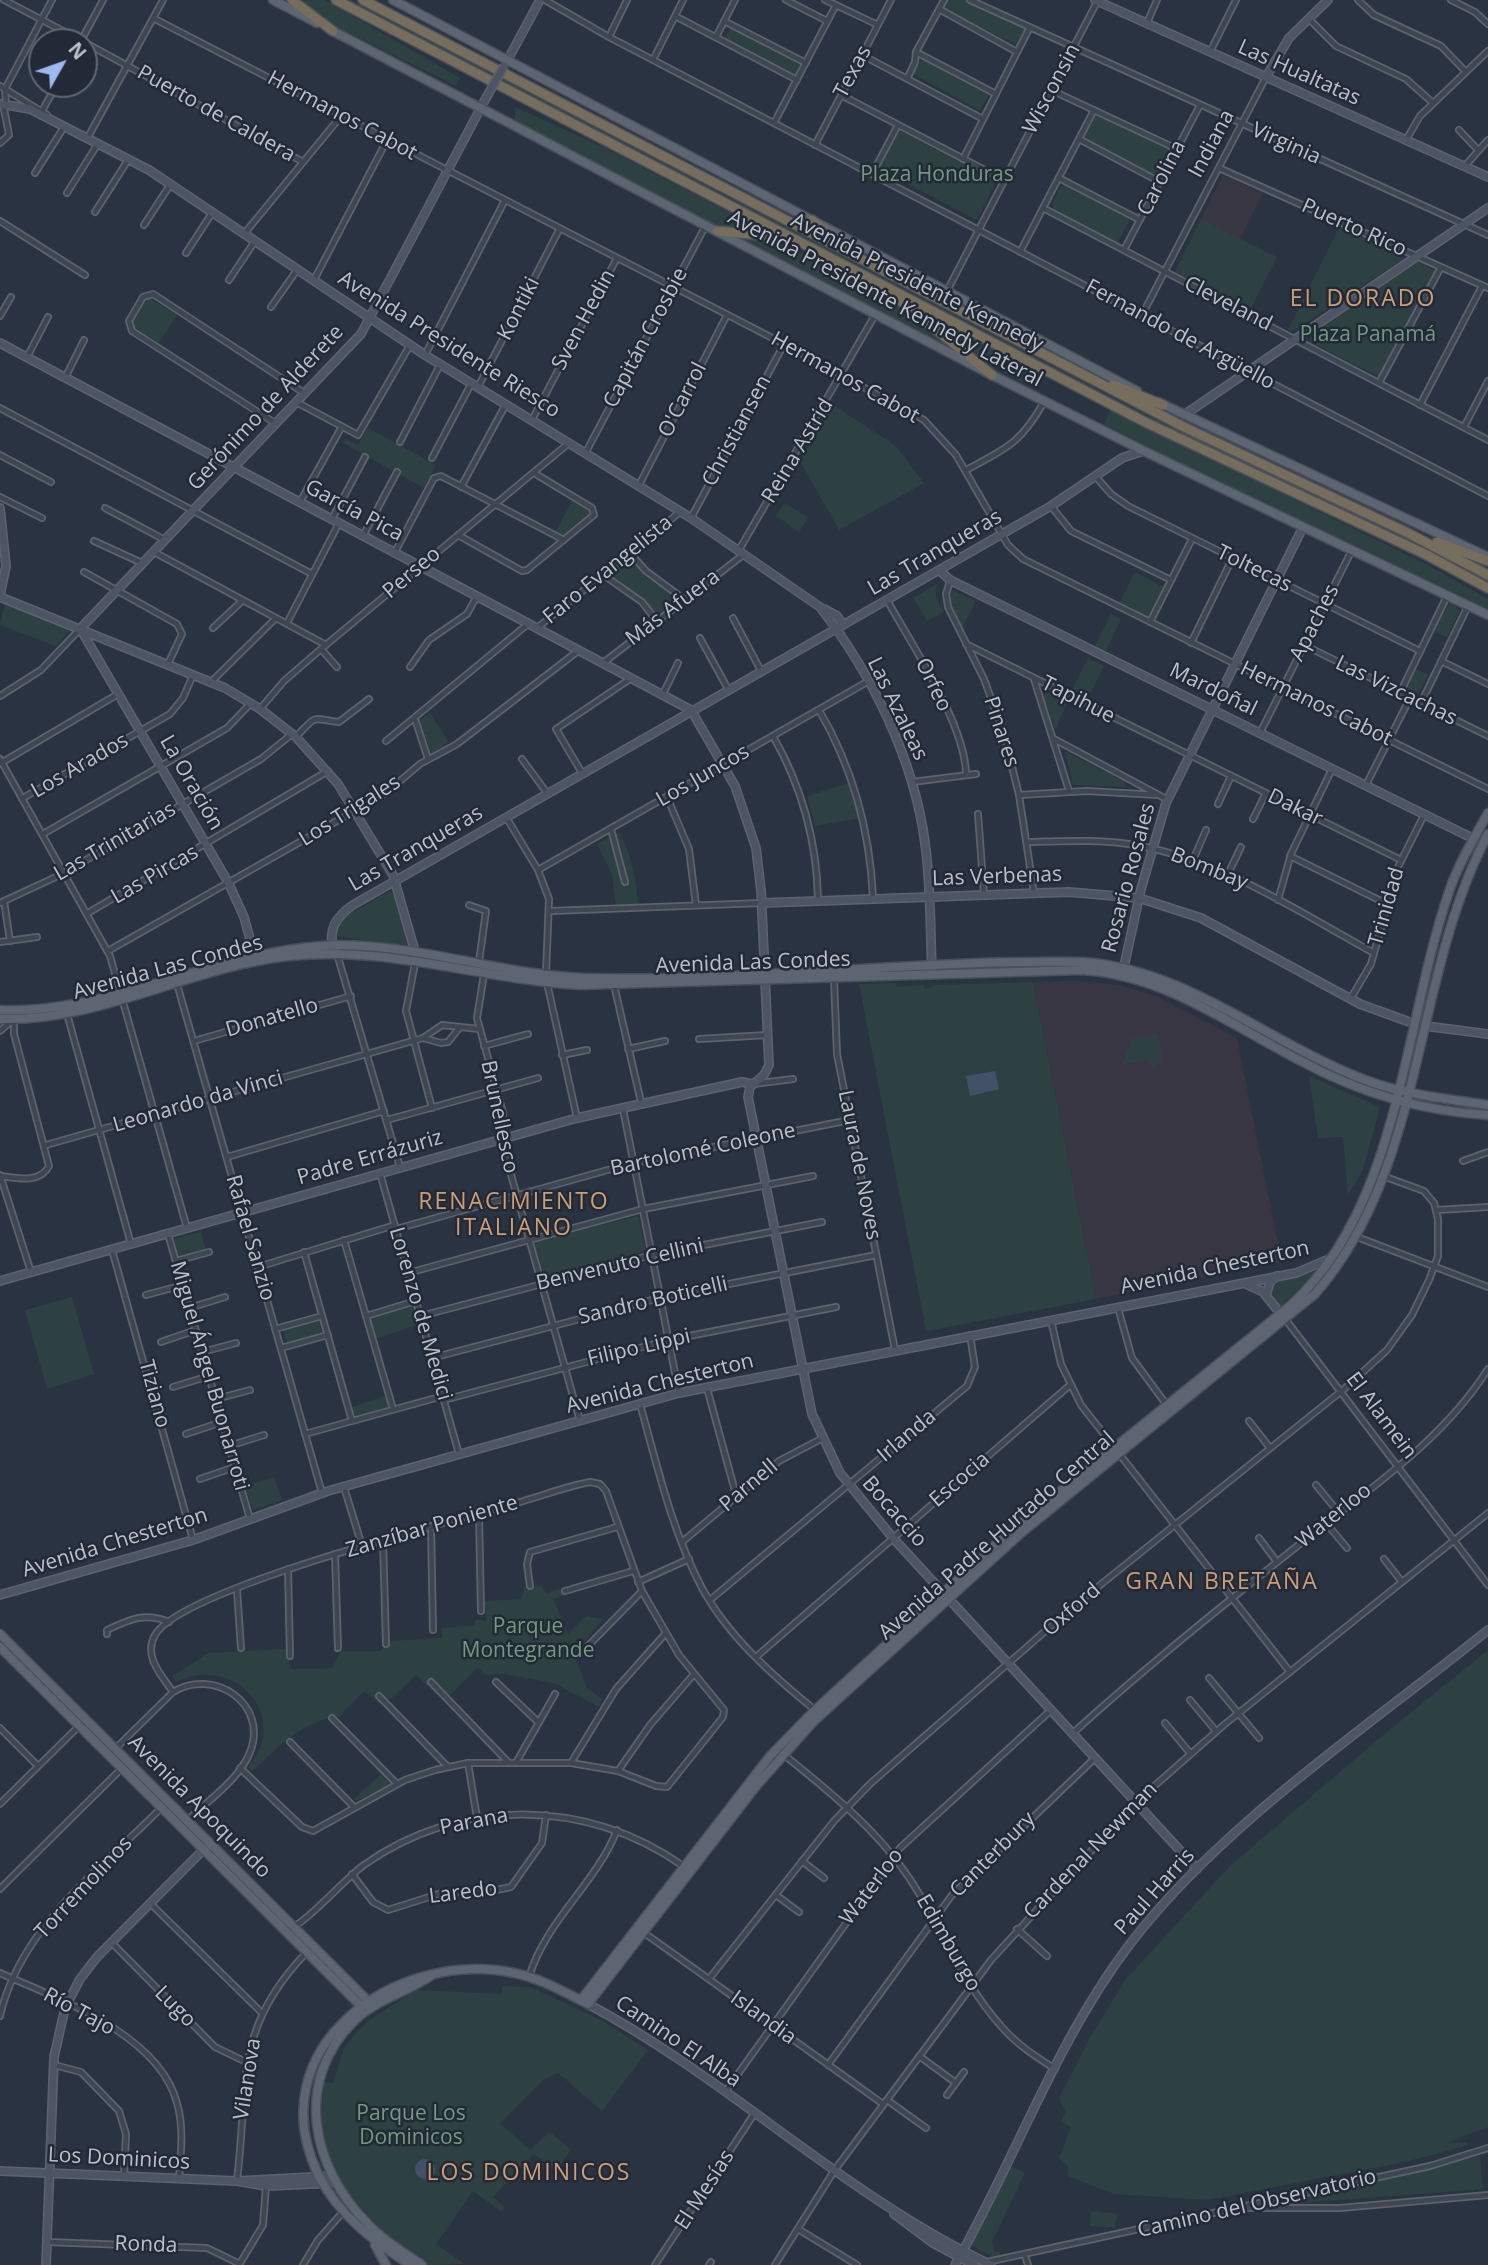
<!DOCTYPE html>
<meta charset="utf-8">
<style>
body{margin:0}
#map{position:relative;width:1488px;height:2265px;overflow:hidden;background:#2a3341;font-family:"Open Sans",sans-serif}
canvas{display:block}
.north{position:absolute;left:28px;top:28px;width:70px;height:70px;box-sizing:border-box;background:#232a37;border:2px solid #606672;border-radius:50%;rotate:50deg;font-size:19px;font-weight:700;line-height:28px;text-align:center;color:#bbc1cb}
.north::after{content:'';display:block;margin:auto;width:24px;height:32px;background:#9cbaef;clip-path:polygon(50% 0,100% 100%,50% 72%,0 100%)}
</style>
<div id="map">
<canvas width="1488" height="2265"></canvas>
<div class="north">N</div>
</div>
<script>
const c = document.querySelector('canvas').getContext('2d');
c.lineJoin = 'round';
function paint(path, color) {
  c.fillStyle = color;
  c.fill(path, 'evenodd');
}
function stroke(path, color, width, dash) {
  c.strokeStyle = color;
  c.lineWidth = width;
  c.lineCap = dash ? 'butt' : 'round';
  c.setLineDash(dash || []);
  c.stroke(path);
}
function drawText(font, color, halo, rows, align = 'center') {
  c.font = font + ' "Open Sans",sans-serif';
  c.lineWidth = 5;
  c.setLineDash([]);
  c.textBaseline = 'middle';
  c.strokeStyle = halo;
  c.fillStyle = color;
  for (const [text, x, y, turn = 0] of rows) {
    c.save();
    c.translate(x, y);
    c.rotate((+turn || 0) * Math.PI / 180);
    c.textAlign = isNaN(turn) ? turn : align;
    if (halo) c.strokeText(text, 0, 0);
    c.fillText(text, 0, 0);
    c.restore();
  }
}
paint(new Path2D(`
 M1223,175L1263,193L1240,239L1201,219Z
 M1077,981L1119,985L1159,997L1237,1038L1282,1262L1096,1299L1033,982Z`), '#383643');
paint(new Path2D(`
 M295,0H325L460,78L456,86L327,22Z
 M346,0H352L1105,393L1380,528L1145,417Z
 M948,0H965L1026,30L1018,46L944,9Z
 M731,26L802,63L794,77L724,40Z
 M922,59L989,95L980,111L913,74Z
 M515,107L605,148L765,231L717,227L515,121Z
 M1097,112L1174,150L1158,179L1083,140Z
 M898,130L996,181L977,220L878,169Z
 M1067,185L1130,219L1117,244L1054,210L1052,204L1061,187Z
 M1201,219L1277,257L1250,310L1175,272Z
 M1340,226L1403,255L1402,260L1292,332L1288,330Z
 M732,235L783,243L857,280L908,312L958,352Z
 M1418,262L1436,272L1380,377L1310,342L1311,335Z
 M148,297L177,315L159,343L131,325Z
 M929,315L1042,374L1035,389C992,367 963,349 929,315Z
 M833,405L896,446L924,483L839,530L800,461Z
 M1111,410L1426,564L1488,599V609L1183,465L1104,424Z
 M368,428L436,465L424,488L343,443L345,439L358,445Z
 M573,499L590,509L591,515L562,537L555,533Z
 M785,503L808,518L799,532L776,516Z
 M628,557L646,577L679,599L657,615L636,595L604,575Z
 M1135,572L1163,587L1148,617L1120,602Z
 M937,584L936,597L944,612L927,621L913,598Z
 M952,590L976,601L962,628L949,599Z
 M5,602L69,631L56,646L0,625Z
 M1450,602L1460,611L1447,637L1433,630Z
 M1111,614L1121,619L1106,651L1095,646Z
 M1088,658L1104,666L1088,698L1072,690Z
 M1416,669L1428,675L1416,697L1405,692Z
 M1042,690L1068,701L1056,728L1054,727Z
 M430,712L448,742L431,754L420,720Z
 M1065,751L1125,782V787L1073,785Z
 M849,783L859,818L815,826L807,796Z
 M619,832C632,856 636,877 638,904L616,906L612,874L597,844Z
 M390,891L396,895L408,946L335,936L334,928L340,920Z
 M1033,982L1096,1299L926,1331L859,984L897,983L896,987L924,985L925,989L936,985Z
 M1156,1034L1159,1035L1162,1061L1153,1067L1147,1060L1123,1064L1131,1039Z
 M1309,1076L1380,1107L1363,1170L1348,1195L1343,1137L1318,1138Z
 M638,1216L646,1251L545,1278L534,1242Z
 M201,1232L206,1251L179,1259L173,1239Z
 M1317,1271L1280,1307L1271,1297C1274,1272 1298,1276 1317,1271Z
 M72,1297L94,1374L47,1389L25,1310Z
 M415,1306L419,1324L376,1339L370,1319Z
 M318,1320L322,1333L287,1343L283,1330Z
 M385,1396L389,1409L354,1419L351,1407Z
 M274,1477L282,1500L253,1510L245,1486Z
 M542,1586L546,1593L565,1588L566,1595L553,1599L568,1634L586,1616L603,1619L574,1655L587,1688L602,1699L599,1707L554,1683L504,1674L486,1675L478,1668L450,1695H437L416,1675L393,1697L380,1704L364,1691L339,1717C307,1718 275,1749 253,1771L248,1767C293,1716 233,1653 176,1682L172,1676L209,1653L285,1649L291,1669L332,1668L341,1651H380L390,1641L442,1638V1628L474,1625L476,1619L486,1621L485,1601L521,1599L525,1587Z
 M1488,1650V2127L1446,2143L1466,2142L1469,2145L1405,2162L1207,2200L1114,2194L1068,2176V2166L1059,2158L1071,2127L1061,2121L1066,2112L1059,2098L1090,2037L1126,1979L1230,1866L1382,1736Z
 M381,1774L391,1784L356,1801L354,1799Z
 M502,1986L531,1987L603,2021L648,2050L602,2111L558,2073L543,2080L500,2123L530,2150L550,2132L571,2150L556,2170L534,2154L493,2197L505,2207L502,2212L473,2191L436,2244L465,2264L429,2265L382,2231L344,2188L330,2163L320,2133L324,2082L333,2083L344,2048L355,2034L369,2020L417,1990L501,1994Z
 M1480,2156L1483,2189L1265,2206Z
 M1011,2166L1025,2173L992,2242L995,2252L999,2251L1001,2258L996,2259L971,2245Z
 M1091,2211L1117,2214L1115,2228L1090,2226Z`), '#2d4143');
paint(new Path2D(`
 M995,1071L999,1089L970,1096L966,1076Z
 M415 2169a10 10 0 1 1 20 0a10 10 0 1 1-20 0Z`), '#425168');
const street = new Path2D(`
 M4,0L84,42
 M545,0L609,37L1488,496
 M786,0L827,21
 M825,0L878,25
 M970,0L1488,235
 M1358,0L1374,15L1441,46L1466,72
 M1451,0L1475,12L1488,24
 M939,9L1017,52
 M675,16L797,80
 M153,18L784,344L924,420L956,455L1008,545L1023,559L1488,789
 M1309,19L1336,46L1406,79L1433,103
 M724,21L806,63
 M1147,23L1157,0
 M609,37L627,0
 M716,37L735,0
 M81,41L103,0
 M84,42L303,162
 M916,52L996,94
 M1210,52L1236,0
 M862,55L983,119
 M653,60L683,0
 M907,79L915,62L916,52L944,0
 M0,86L47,115
 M1051,90L1177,149
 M841,95L1004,180
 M6,104L5,89L52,0
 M42,111L57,84
 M774,123L836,5
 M1459,130L1478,150
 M87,139L163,0
 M1079,139L1160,182
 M1406,140L1420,116L1488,51
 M0,143L9,135L3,104
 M815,145L891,0
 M963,159L1030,27
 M1465,166L1488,140
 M1219,168L1488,288
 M35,173L64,127
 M872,174L898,125
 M1059,178L1140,220
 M67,193L97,145
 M1043,208L1488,440
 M95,212L128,160
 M0,221L85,275
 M144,225L170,185
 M244,234L341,116
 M1124,250L1200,105
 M1020,252L1094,110
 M186,253L212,213
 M229,280L255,241
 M314,280L387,140
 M947,291L1098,0
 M271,307L297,270
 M1142,315L1266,77
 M0,316L11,297
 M425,355L504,202
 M27,357L48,317
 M65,378L84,340
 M1379,383L1441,267
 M478,387L559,230
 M296,402L358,435L410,345
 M1420,405L1482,286
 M0,408L312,574
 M532,420L617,258
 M275,423L132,331L129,321L143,297L153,294L304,393
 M1464,427L1488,381
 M400,442L440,365
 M586,452L706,225
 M0,455L51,482
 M432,458L471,384
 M966,470C1007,448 1020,444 1044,402
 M1096,477L1111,494L1128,506L1420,651
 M639,485L727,315
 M461,487L506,404
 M0,497L42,518
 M300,502L341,428
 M1051,506L1071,531L1171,580
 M105,508L165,540
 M691,518L784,344
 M332,519L365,457
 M458,535L522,571L527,570L594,515L592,508L534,473
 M363,536L397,472
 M94,541L142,563
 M739,550L875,315
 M154,552L326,645
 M395,552L434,478L441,476L564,540
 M629,552L646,571L685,600
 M84,572L177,624L182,634L168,664
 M602,574L642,602L657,621
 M950,581L946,594L948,607L984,679L1004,734L1019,795L1034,893
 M887,600C912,645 965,724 966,774
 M733,618L761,671
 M1150,622L1192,539
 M287,623L339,523
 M213,628L243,600
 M537,628L680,512
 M700,638L728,689
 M1191,643L1232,559
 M966,644L1401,860
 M1304,645L1488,736
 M321,649L337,667
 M1441,661L1488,684
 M603,663L743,555
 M410,667L429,640L467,614L477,596
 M1034,679L1069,791
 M211,682L276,618
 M1400,693L1447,596
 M663,694L678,663
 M0,696L41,670L79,630
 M1421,703L1468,606
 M260,709L284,681L321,649L569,443
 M819,710C853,768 870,831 873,898
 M415,719L428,759
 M1260,733L1352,550
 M773,736C802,787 817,841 818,900
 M296,737C318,713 311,719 339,722L369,699
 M1054,739L1168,800
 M386,741L528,624
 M0,759L110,956L187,1228
 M522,759L547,793
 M1,763L118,694
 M582,773L556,729L630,679
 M912,782L976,774
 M1366,785L1410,698
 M1019,795L1087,791L1158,795
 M667,797L689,849L696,905
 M23,798L170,714L183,698L193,675
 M1218,804L1231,776
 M978,814L984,895
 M506,817L538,870L549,899L546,974
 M1253,819L1266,793
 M611,829L625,882
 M43,834L227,728L251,703
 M1027,842C1065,841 1103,839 1140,846C1225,862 1299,912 1374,953
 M1290,856L1387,904
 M1193,860L1206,830
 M538,870L867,682
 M1228,874L1241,847
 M1278,900L1291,854L1332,769
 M4,901L10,941
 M0,903L60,875L261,759L292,734
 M469,905L486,911L479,962
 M551,911L762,903
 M88,913L328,771
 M0,942L37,937
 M108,951L386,793L420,764L457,744L578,651
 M337,954L400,1167
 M415,963L406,1011L432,1108
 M484,974L477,1018L503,1113L501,1139L580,1421
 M834,979L837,1054L895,1350
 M547,983L577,1118
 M177,984L322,1493
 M614,985L641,1102
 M1351,998L1371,964L1398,867L1424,815
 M67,1014L131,1244
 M0,1031L13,1020
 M423,1038L441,1043L448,1042L460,1027
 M699,1039L767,1035
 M194,1041L351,996
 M484,1046L528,1034
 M628,1049L665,1041
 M562,1055L587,1050
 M753,1084L793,1079
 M623,1109L679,1393
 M387,1120L538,1078
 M46,1145L423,1038L442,1025L479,1029
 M227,1157L384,1111
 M1463,1161L1488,1152
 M380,1173L459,1454
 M0,1175L31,1272
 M0,1176C16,1178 40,1184 49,1166L14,1034V1020
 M1437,1210L1488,1207
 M396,1229L633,1163L850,1120
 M168,1234L250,1519
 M1357,1237L1488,1287
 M344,1240L393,1409
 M112,1250L193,1540
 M304,1252L352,1421
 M176,1261L209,1252
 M258,1267L395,1225
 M408,1273L643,1209L813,1176
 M146,1295L183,1285
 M189,1308L225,1297
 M1118,1308L1132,1358L1166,1404
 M366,1316L416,1301
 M421,1316L652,1255L822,1222
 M1051,1320L1061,1364L1081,1405L1290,1672
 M1286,1320L1488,1585
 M275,1329L322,1316
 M161,1342L196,1330
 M281,1348L328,1335
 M202,1352L236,1343
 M432,1358L663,1297L876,1255
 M173,1387L209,1376
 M707,1388L736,1495
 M216,1399L250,1390
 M444,1400L669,1340L836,1307
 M640,1404C657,1465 672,1532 702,1588C728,1636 773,1676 815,1710
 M1249,1421L1270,1448
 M186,1434L222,1422
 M305,1434L443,1396
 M229,1446L264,1435
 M200,1479L235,1467
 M1316,1485L1339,1513
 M344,1487L362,1546
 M479,1513L481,1611
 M1326,1523L1347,1548
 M431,1526L433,1630
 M1259,1538L1277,1562
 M383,1540L386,1644
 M682,1542L779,1461L821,1439
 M335,1554L338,1648
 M1384,1559L1402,1582
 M288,1569L290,1656
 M638,1582L689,1559
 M530,1586L527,1564L530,1552L617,1527
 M237,1590L241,1648
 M565,1591L633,1571
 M710,1600L967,1386L975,1367L970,1335
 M107,1634V1630C130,1619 145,1612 169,1622
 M582,1652L642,1591
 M756,1657L1070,1385
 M1209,1678L1259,1738
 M431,1682L508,1762
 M496,1682L538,1722
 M173,1692C161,1675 143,1656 155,1635C181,1589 452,1521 513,1504C539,1497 564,1487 590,1482L600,1484L606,1491L642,1591L679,1655L724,1710L723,1717L667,1787L656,1786L618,1771L571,1763H468L435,1770L405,1780L313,1831L302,1827L240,1768
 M379,1696L447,1766
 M1190,1700L1216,1731
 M332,1718L397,1784
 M1165,1723L1190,1753
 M0,1728L38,1766
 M1073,1733C1148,1665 1227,1602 1306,1539C1371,1488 1443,1440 1488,1369
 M290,1742L353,1806
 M114,1750L173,1692C214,1667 269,1704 250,1752C240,1779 207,1801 188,1820
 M783,1754C826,1789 873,1826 905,1872C940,1921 961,1982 1001,2026C1016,2044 1035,2056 1055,2069
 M517,1761L555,1694
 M468,1763L477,1818
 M571,1763L616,1689L665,1634
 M618,1771L650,1725L694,1674
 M0,1804L81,1724H89
 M802,1861L824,1878
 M352,1874L373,1902L388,1910L445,1892L491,1891L511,1887L542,1843L546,1815
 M0,1889L121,1769
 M776,1895L799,1912
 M151,1904L262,2013
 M1017,1929L1047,1956
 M287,1930C306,1924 343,1880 364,1865C459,1797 588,1798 683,1866
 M643,1932L883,2104
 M112,1943L215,2047L246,2062
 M0,1973C58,1999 159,2034 177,2103C184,2127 181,2153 179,2178
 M529,1977C546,1920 596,1884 617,1830
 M709,1979L834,1821L871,1783L1074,1606L1344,1389L1387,1350L1412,1315L1429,1280L1438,1256V1219L1434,1203L1424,1191L1383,1176
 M0,2016C20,1927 101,1869 162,1807
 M919,2056L956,2083
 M54,2065L81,2072L119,2111L126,2134L124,2176
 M828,2065L952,1895L1095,1758
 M725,2092L900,1848L1051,1710
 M947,2095L964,2072
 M887,2100L926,2128
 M237,2180C249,2085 232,2029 307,1952
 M1249,2208H1340L1488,2195
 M798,2229L857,2265
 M47,2242L207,2248L240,2264
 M1025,2256L1028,2265
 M987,2262L1430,2166L1488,2148
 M239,2265L263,2225L266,2186
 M303,2265L318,2240L343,2212
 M655,2265L754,2114
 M709,2265L711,2262
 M775,2265L834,2171L991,1960L1136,1802L1225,1724L1488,1513`);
const secondary = new Path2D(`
 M1095,0L1488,177
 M506,63L540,0
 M1266,77L1289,38L1328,0
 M0,104L30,109L149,170L425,355L691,518L820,607C872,674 914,759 925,843C931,885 930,928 932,970
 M0,343L691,710
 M1184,415L1488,208
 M0,508L6,566L0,595
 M939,570L950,580L1474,839
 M0,597L225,688L260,709L296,737L338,784L393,875L416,955
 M824,609L837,616L843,625
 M80,629L361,334L486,98
 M81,630L228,882L244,917L256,961
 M691,710L735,786L756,848L761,890L769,1065L764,1075L750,1087L748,1097L812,1414L840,1473L893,1538L1197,1869
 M762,903L1069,892L1139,898L1201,918L1360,1004L1415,1024
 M335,950C326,931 337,916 353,905L1051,506L1122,458L1143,451
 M1123,971L1141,889L1166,803L1303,527
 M1425,1026L1488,1034
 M0,1281L577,1118L742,1082L752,1084
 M1244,1283L1263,1292L1284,1318
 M1266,1295L1270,1282L1277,1276
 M0,1595L193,1540L328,1491L679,1393L1296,1273L1329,1259
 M588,2004C729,2079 845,2196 991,2265
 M0,2171L237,2181L266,2186L335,2183
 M238,2181L332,2176
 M894,2214L933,2243L974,2265
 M46,2265L54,2057L65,2008L80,1979L97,1957L207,1846
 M955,2265C1015,2160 1056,2041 1130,1944C1221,1824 1371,1725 1488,1630`);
const primary = new Path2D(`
 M273,0L317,23
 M393,0L1137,391
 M329,29L992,375L1150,454L1488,615
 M1158,402L1488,557
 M0,1010C104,1015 214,953 322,946C406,940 500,975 584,978C751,982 918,959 1084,962C1185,970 1263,1038 1353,1075C1396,1094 1442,1098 1488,1105
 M0,1019C101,1022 191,966 290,956C387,945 483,980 580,985L1082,970C1165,975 1229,1024 1301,1061C1360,1093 1420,1111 1488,1115
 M0,1634L373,2006
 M0,1647L366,2011
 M581,2000L770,1756L815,1710L1005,1536L1291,1305C1401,1204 1403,1024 1450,889C1459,862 1475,837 1488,813
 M375,2245L386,2265
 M410,2265C374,2241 339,2216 319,2176C256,2048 396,1948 514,1973C540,1978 564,1992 588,2004L757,1785L813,1722L1020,1534L1315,1294C1427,1166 1411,979 1488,834
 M422,2265C403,2252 383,2240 367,2223C311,2167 293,2080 355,2020C377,1999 408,1992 432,1975`);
const highway = new Path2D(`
 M292,0L333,31
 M336,0L1145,422L1425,554L1488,588
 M363,0L1186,428L1408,533L1488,575
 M812,220L845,247
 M717,231L781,237
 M896,297L992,375
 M1113,385L1163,405
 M1437,542L1488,561`);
stroke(street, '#5c636e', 8);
stroke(secondary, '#5c636e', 10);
stroke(primary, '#484e5a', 11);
stroke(highway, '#49505b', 12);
stroke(street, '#3e4651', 4.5);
stroke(secondary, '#4d5564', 7);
stroke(primary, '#5c6571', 8);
stroke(highway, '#766d5c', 9);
const secondaryBridge = new Path2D(`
 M486,98L504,66`);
stroke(secondaryBridge, '#5c636e', 10, []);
stroke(secondaryBridge, '#4d5564', 7);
drawText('21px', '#bbc1cb', '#232a37', [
 ["Texas",853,72,-62],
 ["Las Hualtatas",1299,73,24],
 ["Wisconsin",1052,89,-62],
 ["Puerto de Caldera",216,114,29],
 ["Hermanos Cabot",342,116,28],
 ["Indiana",1212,144,-62],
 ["Virginia",1286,144,24],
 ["Carolina",1162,178,-63],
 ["Puerto Rico",1354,228,24],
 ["Avenida Presidente Kennedy",917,283,27],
 ["Avenida Presidente Kennedy Lateral",885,299,28],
 ["Cleveland",1228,304,27],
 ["Kontiki",519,309,-63],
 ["Sven Hedin",584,320,-62],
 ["Fernando de Argüello",1180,335,28],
 ["Capitán Crosbie",646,338,-62],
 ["Avenida Presidente Riesco",449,345,32],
 ["Hermanos Cabot",845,378,29],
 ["O'Carrol",683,400,-63],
 ["Gerónimo de Alderete",266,408,-47],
 ["Christiansen",737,431,-62],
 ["Reina Astrid",798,451,-59],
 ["García Pica",354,511,28],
 ["Las Tranqueras",935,553,-30],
 ["Toltecas",1254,569,26],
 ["Faro Evangelista",608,570,-39],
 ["Perseo",412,573,-40],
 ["Más Afuera",673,608,-37],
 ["Apaches",1315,623,-63],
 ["Orfeo",933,685,64],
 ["Mardoñal",1213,690,26],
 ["Las Vizcachas",1396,691,26],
 ["Tapihue",1078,700,27],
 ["Hermanos Cabot",1316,704,26],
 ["Las Azaleas",897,709,64],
 ["Pinares",1001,732,72],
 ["Los Arados",80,766,-30],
 ["Los Juncos",703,776,-30],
 ["La Oración",191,783,60],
 ["Dakar",1295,808,26],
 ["Los Trigales",350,811,-32],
 ["Las Trinitarias",115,842,-30],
 ["Las Tranqueras",416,849,-30],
 ["Bombay",1209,869,22],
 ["Las Pircas",155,875,-30],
 ["Las Verbenas",997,877,-2],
 ["Rosario Rosales",1129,878,-75],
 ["Trinidad",1387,907,-74],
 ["Avenida Las Condes",753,963,-2],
 ["Avenida Las Condes",168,968,-15],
 ["Donatello",272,1018,-16],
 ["Leonardo da Vinci",198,1102,-16],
 ["Brunellesco",499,1117,78],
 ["Bartolomé Coleone",703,1150,-12],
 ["Padre Errázuriz",370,1158,-16],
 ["Laura de Noves",859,1165,79],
 ["Rafael Sanzio",250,1238,74],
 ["Benvenuto Cellini",620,1265,-13],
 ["Avenida Chesterton",1215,1268,-12],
 ["Sandro Boticelli",653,1301,-13],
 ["Lorenzo de Medici",420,1314,74],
 ["Filipo Lippi",639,1348,-13],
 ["Miguel Ángel Buonarroti",209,1376,74],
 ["Avenida Chesterton",660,1384,-14],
 ["Tiziano",154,1394,75],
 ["El Alamein",1381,1416,53],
 ["Irlanda",907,1436,-40],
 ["Escocia",960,1480,-41],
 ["Parnell",749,1486,-40],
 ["Bocaccio",894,1512,49],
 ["Waterloo",1334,1516,-39],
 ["Zanzíbar Poniente",432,1527,-16],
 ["Avenida Padre Hurtado Central",997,1536,-41],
 ["Avenida Chesterton",115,1543,-17],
 ["Oxford",1072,1610,-41],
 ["Avenida Apoquindo",199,1807,45],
 ["Parana",474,1822,-11],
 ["Cardenal Newman",1091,1851,-46],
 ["Canterbury",993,1855,-45],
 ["Waterloo",872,1887,-53],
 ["Torremolinos",84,1888,-47],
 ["Paul Harris",1155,1892,-48],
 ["Laredo",463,1893,-7],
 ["Edimburgo",948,1943,60],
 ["Lugo",175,2007,45],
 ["Río Tajo",79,2012,28],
 ["Islandia",763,2018,36],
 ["Camino El Alba",678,2042,34],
 ["Vilanova",248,2079,-81],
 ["Los Dominicos",119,2159,3],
 ["El Mesías",705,2190,-57],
 ["Camino del Observatorio",1257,2204,-13],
 ["Ronda",146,2245,2]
]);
drawText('21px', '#75997e', '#232a37', [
 ["Plaza Honduras",937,175],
 ["Plaza Panamá",1368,335],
 ["Parque",528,1627],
 ["Montegrande",528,1651],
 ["Parque Los",411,2114],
 ["Dominicos",411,2138]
]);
c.letterSpacing = '2px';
drawText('23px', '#cd9d75', '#232a37', [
 ["EL DORADO",1363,299],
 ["RENACIMIENTO",514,1202],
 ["ITALIANO",514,1228],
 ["GRAN BRETAÑA",1222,1582],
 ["LOS DOMINICOS",529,2173]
]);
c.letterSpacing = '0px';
</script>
